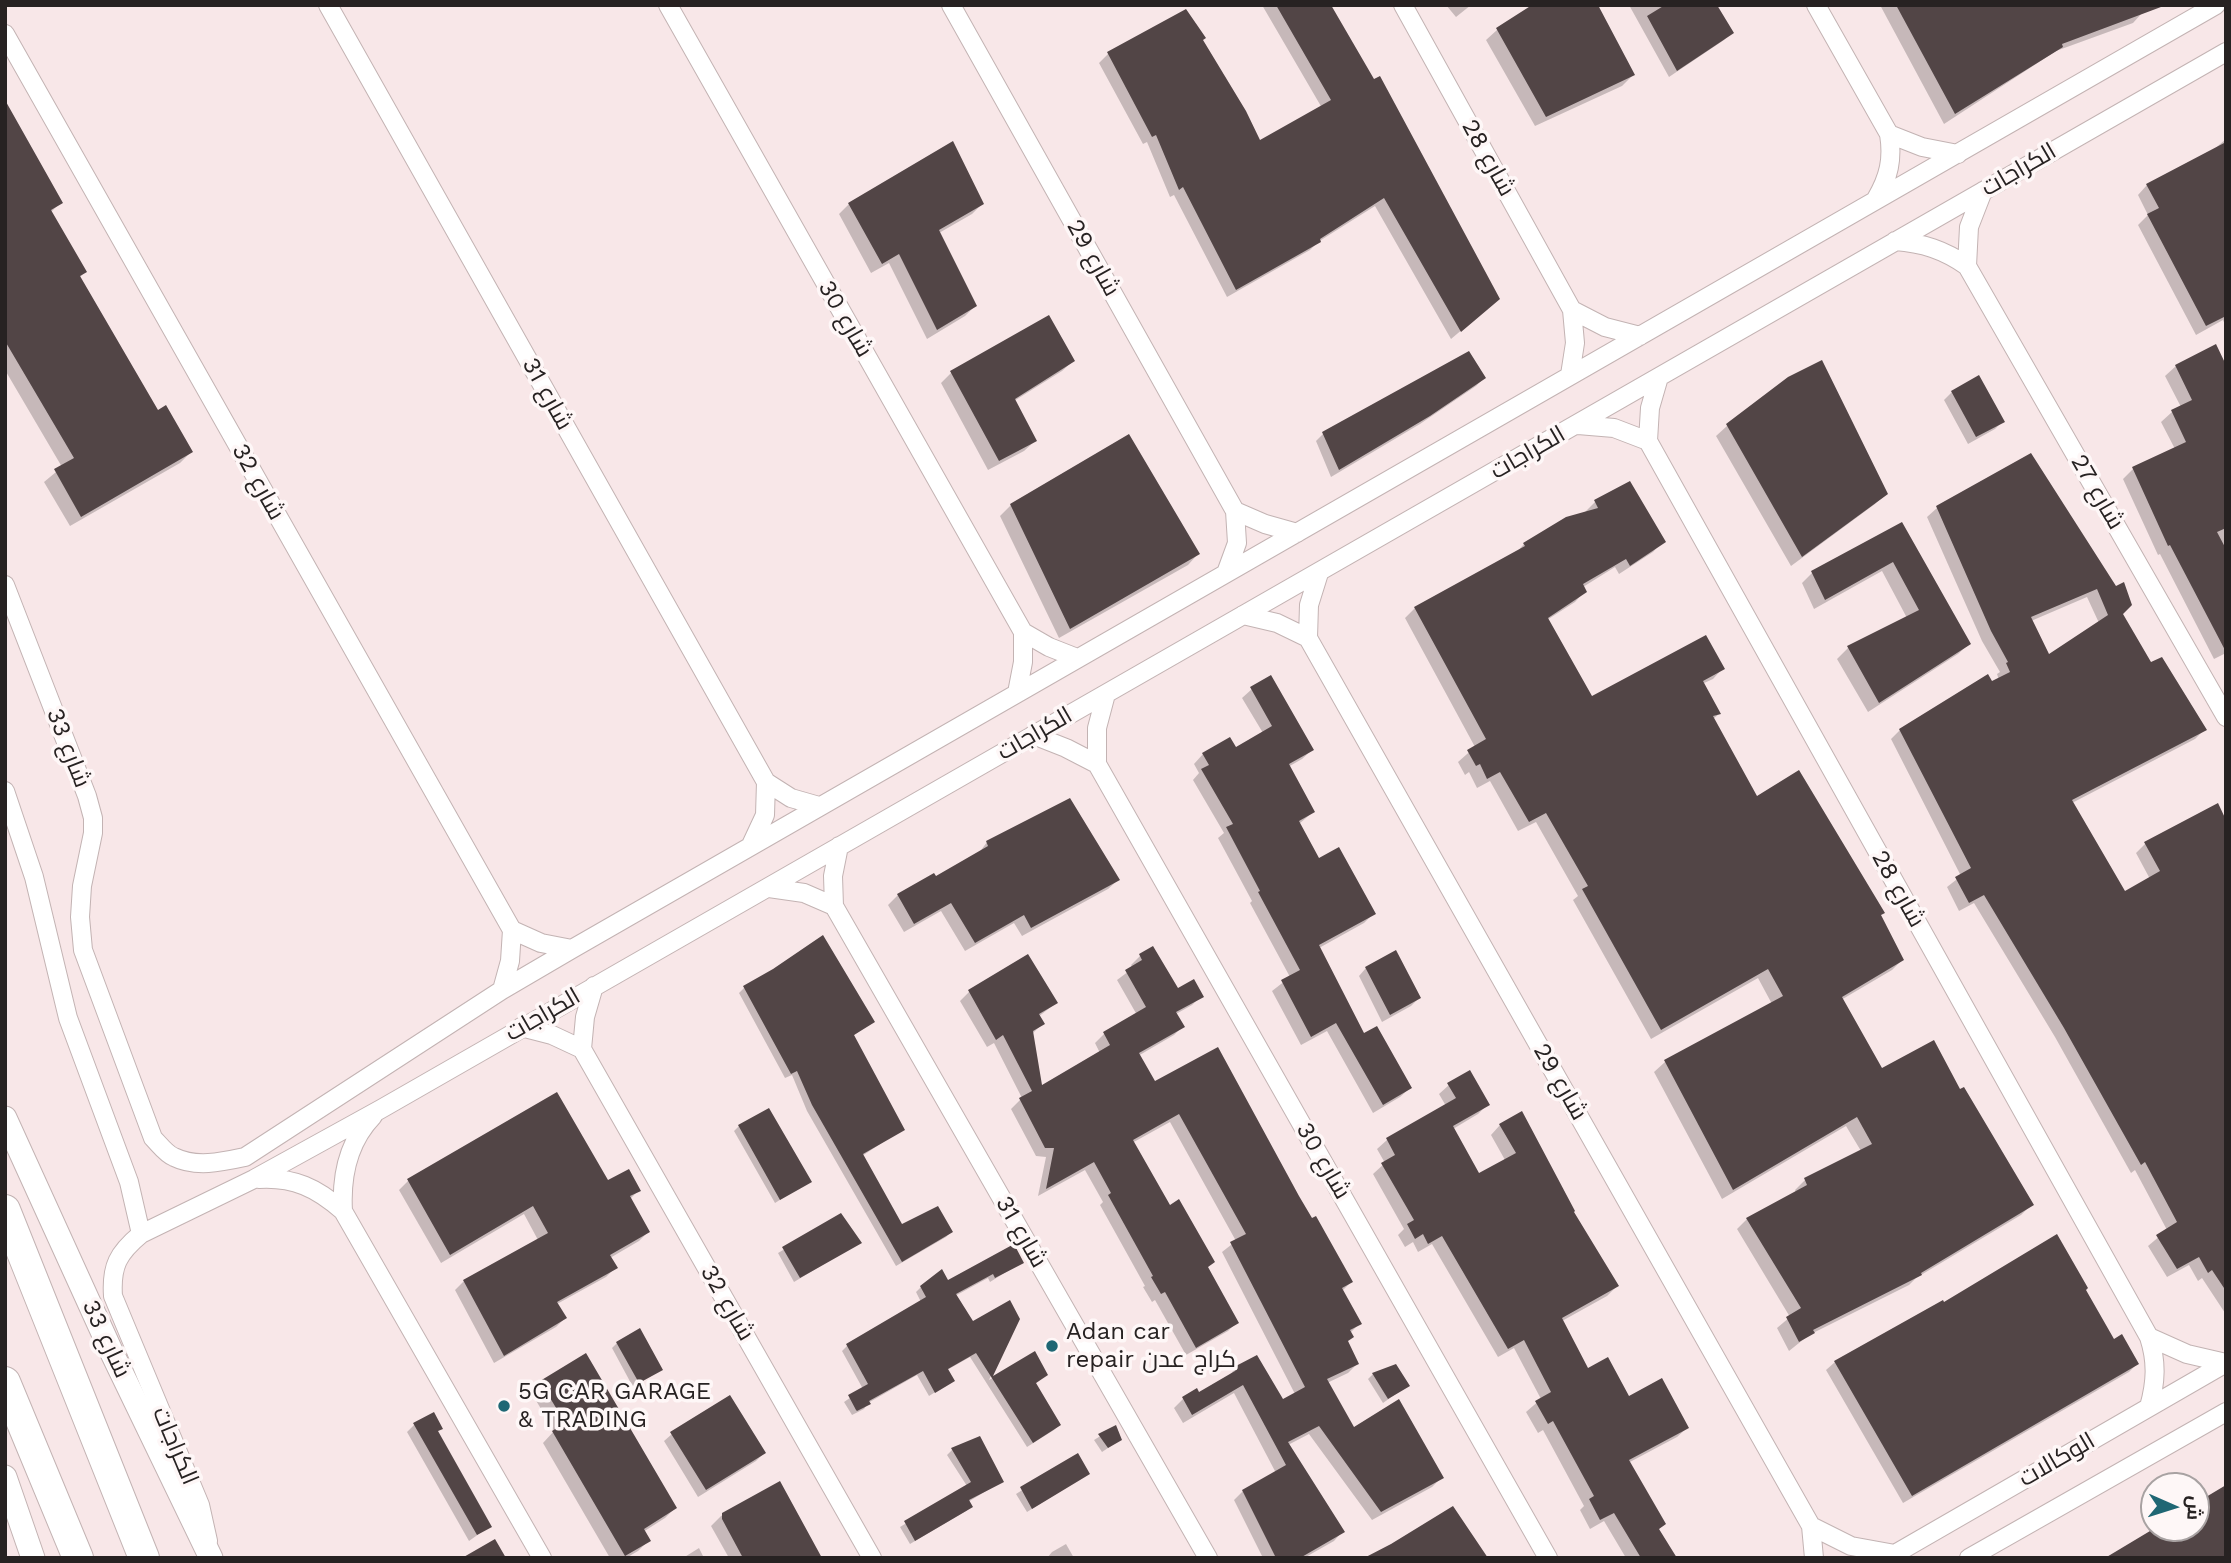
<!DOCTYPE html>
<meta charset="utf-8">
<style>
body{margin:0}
#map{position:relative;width:2231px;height:1563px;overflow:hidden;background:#f8e7e8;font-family:"Work Sans",Cairo,sans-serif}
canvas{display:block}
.frame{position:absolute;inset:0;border:7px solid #272222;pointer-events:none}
.north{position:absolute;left:2140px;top:1472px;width:70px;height:70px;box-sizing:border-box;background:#fef7f7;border:2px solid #a8a2a2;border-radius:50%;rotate:93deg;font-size:19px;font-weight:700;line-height:28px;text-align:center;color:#272222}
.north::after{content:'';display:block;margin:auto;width:24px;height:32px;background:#1f6774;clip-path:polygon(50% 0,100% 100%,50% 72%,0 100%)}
</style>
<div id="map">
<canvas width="2231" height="1563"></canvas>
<div class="frame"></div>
<div class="north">ش</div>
</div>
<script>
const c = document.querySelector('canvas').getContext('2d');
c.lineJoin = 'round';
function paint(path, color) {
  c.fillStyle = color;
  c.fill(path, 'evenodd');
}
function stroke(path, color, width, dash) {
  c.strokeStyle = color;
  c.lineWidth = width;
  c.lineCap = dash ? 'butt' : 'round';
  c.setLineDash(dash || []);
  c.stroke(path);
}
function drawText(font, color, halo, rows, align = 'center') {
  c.font = font + ' "Work Sans",Cairo,sans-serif';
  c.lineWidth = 7;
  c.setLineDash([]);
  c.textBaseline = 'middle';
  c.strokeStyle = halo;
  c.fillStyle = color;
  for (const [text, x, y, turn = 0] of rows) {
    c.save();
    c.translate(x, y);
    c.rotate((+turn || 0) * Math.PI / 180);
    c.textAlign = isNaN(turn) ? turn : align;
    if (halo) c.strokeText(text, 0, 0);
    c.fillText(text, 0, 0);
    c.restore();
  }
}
paint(new Path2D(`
 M1262,5H1328L1374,81L1489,307L1451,339L1375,206L1318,242L1310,250L1227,297L1174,195L1170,197L1147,142L1143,144L1099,63L1108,54L1186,11L1259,142L1322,108Z
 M1446,5H1471L1456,17Z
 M1536,5L1633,75L1622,86L1535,126L1486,40L1497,30Z
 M1629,5H1715L1731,32L1724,40L1669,77Z
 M1880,5H2139L2143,12L2133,23L2056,51L1944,124Z
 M5,104L61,202L50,213L85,272L79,278L157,412L191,452L180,463L70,526L44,482L62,467L5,370Z
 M2226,139V327L2223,320L2196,335L2138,225L2148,215L2138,195L2147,185L2212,151Z
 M849,204H982L972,214L939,233L975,306L965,316L927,339L889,263L871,273L839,214Z
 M2215,347L2226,369V653L2214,659L2160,554L2158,555L2123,479L2133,469L2175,449L2161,422L2172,412L2181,407L2165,376L2176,366Z
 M1073,361L1062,371L1014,401L1035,441L1024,451L988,470L941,383L951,373Z
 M1484,378L1476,386L1420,424L1331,477L1316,441L1324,433Z
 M1952,392L2003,421L1995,429L1968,444L1944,400Z
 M1727,426L1885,493L1875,504L1791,566L1716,436Z
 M2031,456L2151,664L2204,730L2195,739L2072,803L2124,893L2150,879L2136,853L2145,844L2226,824L2225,1313L2202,1278L2198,1281L2189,1265L2167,1277L2148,1246L2167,1230L2135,1170L2131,1173L2055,1037L1974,903L1959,911L1947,887L1961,876L1891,739L1900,730L1999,680L1997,674L2000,672L1982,641L1927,517L1937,508ZM2087,597L2099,623L2048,657L2031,621Z
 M1629,484L1663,541L1653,552L1619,574L1615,567L1583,587L1585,591L1575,602L1547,620L1591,699L1723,668L1713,679L1702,684L1719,714L1713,719L1756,799L1879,916L1902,960L1892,970L1841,1000L1882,1071L1960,1091L2032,1204L2021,1215L1916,1278L1909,1285L1809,1335L1789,1351L1777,1328L1790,1317L1737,1229L1747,1219L1796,1193L1795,1190L1805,1180L1861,1151L1846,1126L1722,1199L1654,1072L1665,1062L1772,1004L1758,978L1651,1039L1573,900L1578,896L1536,822L1518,831L1490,781L1477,788L1469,772L1465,775L1458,762L1475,747L1405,618L1415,608L1515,554L1524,544L1585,512L1595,502Z
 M1011,505L1198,554L1188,565L1059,638L1000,516Z
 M1902,524L1969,644L1958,654L1868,712L1837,659L1848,648L1907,618L1882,571L1814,609L1802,583L1812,573Z
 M1252,689L1312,750L1302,759L1288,767L1313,812L1299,824L1318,860L1374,913L1364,923L1319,948L1364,1035L1410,1088L1400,1097L1373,1113L1327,1031L1301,1045L1272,991L1290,977L1250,903L1252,901L1218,838L1224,833L1193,780L1199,773L1194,764L1203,754L1235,750L1263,733L1242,698Z
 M987,842L1118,880L1108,889L1022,936L1014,923L965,951L941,911L904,932L888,905L898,895L933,875L935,878L979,853Z
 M1027,956L1056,1003L1038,1017L1042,1024L1032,1034L1041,1087L1100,1053L1095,1043L1104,1034L1137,1015L1117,980L1133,968L1131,965L1140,956L1177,991L1201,996L1192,1005L1176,1014L1183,1026L1174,1035L1138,1056L1154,1083L1297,1197L1351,1282L1342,1291L1360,1323L1350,1333L1347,1342L1357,1364L1348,1373L1327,1383L1353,1430L1441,1478L1432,1487L1372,1520L1309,1434L1288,1445L1342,1532L1334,1541L1304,1558H1263L1234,1500L1243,1491L1276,1473L1234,1393L1183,1423L1174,1408L1183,1399L1197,1391L1199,1394L1226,1379L1235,1369L1282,1401L1295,1394L1222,1252L1236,1241L1170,1122L1132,1143L1237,1322L1228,1331L1186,1355L1155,1300L1152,1302L1143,1287L1145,1286L1100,1205L1103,1202L1085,1170L1038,1196L1046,1157L1036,1156L1011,1109L1022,1098L994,1043L987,1047L960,1001L969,992Z
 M1366,968L1419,998L1411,1006L1382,1022L1359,976Z
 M744,988L872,1022L853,1036L903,1129L862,1156L902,1226L951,1232L946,1237L896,1266L807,1111L792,1075L785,1078L739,993Z
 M1449,1085L1487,1105L1478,1114L1453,1129L1479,1175L1505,1160L1491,1135L1500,1125L1572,1212L1617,1286L1607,1296L1562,1321L1588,1370L1628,1398L1687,1428L1677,1437L1628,1463L1658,1530L1675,1558H1626L1604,1521L1590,1529L1580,1510L1584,1506L1543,1430L1538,1433L1526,1412L1541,1399L1514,1348L1498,1357L1432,1244L1418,1252L1413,1242L1405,1247L1398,1235L1404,1229L1373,1174L1385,1163L1377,1149L1387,1140L1446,1106L1439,1094Z
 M739,1126L810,1181L775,1203L734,1131Z
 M408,1181L607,1182L638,1191L630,1199L648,1232L639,1241L610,1258L615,1268L606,1277L557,1304L565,1318L556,1327L494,1363L455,1290L464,1281L538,1240L524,1214L441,1263L399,1190Z
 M841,1216L859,1243L794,1282L778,1253Z
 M1022,1262L990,1282L988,1278L955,1296L973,1324L1018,1319L989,1380L1034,1354L1046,1375L1035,1384L1059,1425L1054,1430L1027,1447L970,1357L947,1370L953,1381L929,1396L917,1375L868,1403L864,1409L852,1415L844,1402L863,1389L842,1351L847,1346L921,1302L916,1292L921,1287L947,1282Z
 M2084,1290L2113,1342L2137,1364L2129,1372L1903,1503L1826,1370L1835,1362Z
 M617,1343L661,1370L633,1387L612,1348Z
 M1395,1367L1407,1386L1383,1403L1368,1379L1373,1374Z
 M541,1382L675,1508L665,1518L643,1532L649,1540L638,1551L626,1558H610L543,1443L554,1431L531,1392Z
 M414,1425L441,1428L437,1432L490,1526L469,1541L407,1432Z
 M1115,1427L1120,1440L1102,1452L1094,1440Z
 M672,1434L764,1453L756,1461L698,1497L664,1441Z
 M979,1438L1001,1482L968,1502L971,1506L966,1511L910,1544L900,1527L967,1486L947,1455L952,1450Z
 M1077,1455L1088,1474L1027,1512L1016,1494Z
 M779,1483L820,1558H729L711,1526L721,1516Z
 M1066,1544L1074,1558H1047L1052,1552Z
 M699,1548L704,1558H683Z`), '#0003');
paint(new Path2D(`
 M1276,5H1331L1374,79L1380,76L1500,299L1461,332L1384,198L1320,239L1321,242L1236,290L1183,187L1179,190L1156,135L1152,137L1107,52L1186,9L1206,38L1203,40L1246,111L1260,140L1331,100Z
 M1532,5H1598L1635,75L1546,117L1496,28Z
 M1665,5H1717L1734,33L1677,71L1647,16Z
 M1896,5H2160L2161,7L2062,44L2063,47L1955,114Z
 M5,100L63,203L51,210L87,272L80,276L158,410L166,405L193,452L81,517L54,469L74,458L5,341Z
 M953,141L984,204L939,230L977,306L937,330L899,254L882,264L848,203Z
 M2226,142V316L2206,326L2147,214L2159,208L2146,184Z
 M1049,315L1075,361L1015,399L1037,441L999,461L950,371Z
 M2216,344L2226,365V528L2217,532L2226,549V652L2170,545L2168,546L2132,467L2186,442L2171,410L2192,400L2175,365Z
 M1469,351L1486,378L1430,416L1339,470L1322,432Z
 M1822,360L1888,494L1802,557L1726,424L1788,377Z
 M1979,375L2005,422L1976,437L1951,391Z
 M1129,434L1200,554L1070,629L1010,504Z
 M2031,453L2116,586L2124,582L2132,605L2123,614L2151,662L2162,657L2207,730L2072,800L2125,891L2160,871L2144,842L2218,803L2226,820V1291L2212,1270L2208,1273L2199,1257L2177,1269L2156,1235L2177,1222L2145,1162L2141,1165L2064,1028L1984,895L1969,903L1955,877L1971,868L1899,729L1988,674L1992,681L2010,672L2006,663L2008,662L1991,631L1936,506ZM2097,589L2108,615L2049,654L2031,617Z
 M1630,481L1666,542L1630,566L1626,559L1583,584L1587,592L1548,618L1592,696L1706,635L1725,669L1703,681L1721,714L1713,716L1757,796L1799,770L1885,913L1881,915L1904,960L1842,997L1882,1068L1934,1040L1960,1089L1964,1087L2034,1205L1921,1273L1922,1275L1813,1330L1815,1333L1799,1342L1786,1317L1801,1308L1746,1218L1807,1185L1804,1178L1872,1144L1857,1117L1733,1190L1664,1060L1783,996L1768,969L1661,1030L1582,889L1588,886L1546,813L1529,822L1500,772L1487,779L1480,764L1476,766L1467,750L1486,739L1414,607L1525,546L1523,543L1566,517L1598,508L1594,500Z
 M1902,522L1971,644L1879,703L1847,646L1919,610L1893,562L1825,600L1811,571Z
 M1271,675L1314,750L1289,764L1315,812L1299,821L1319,858L1339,847L1376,914L1319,945L1364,1033L1377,1026L1412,1088L1383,1105L1336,1023L1311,1037L1281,980L1300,970L1258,892L1260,891L1226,827L1233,824L1201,769L1209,765L1202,753L1230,737L1236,747L1272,726L1250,687Z
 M1070,798L1120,880L1031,928L1024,915L975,943L951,903L914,924L897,894L934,873L936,876L988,846L986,841Z
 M823,935L875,1022L854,1035L905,1130L863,1154L902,1224L938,1206L953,1232L902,1262L812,1105L797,1071L791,1074L743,986L773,969Z
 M1153,946L1178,988L1194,979L1204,997L1176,1012L1185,1027L1139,1053L1155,1081L1218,1047L1299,1196L1312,1218L1316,1216L1353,1282L1342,1288L1362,1324L1350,1330L1354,1337L1348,1341L1359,1364L1327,1379L1354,1427L1399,1399L1444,1478L1381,1512L1319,1426L1288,1442L1345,1532L1300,1558H1276L1242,1490L1286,1465L1243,1385L1192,1415L1182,1397L1197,1388L1199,1392L1235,1371L1234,1367L1257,1355L1283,1399L1305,1387L1230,1242L1246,1234L1179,1114L1133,1140L1170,1205L1179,1199L1215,1262L1208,1267L1239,1323L1196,1348L1165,1292L1161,1294L1151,1277L1153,1276L1108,1195L1111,1193L1094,1162L1046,1189L1054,1148H1045L1019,1098L1032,1091L1003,1035L996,1040L968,990L1028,954L1058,1003L1039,1014L1045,1024L1033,1031L1042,1085L1110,1045L1103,1032L1146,1007L1125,970L1142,960L1139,954Z
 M1396,950L1421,998L1390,1015L1365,967Z
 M1470,1070L1490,1105L1453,1126L1479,1173L1516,1153L1499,1124L1522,1111L1575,1211L1574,1212L1619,1286L1562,1318L1588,1368L1608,1357L1629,1396L1662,1378L1689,1428L1629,1460L1666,1524L1659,1529L1677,1558H1641L1614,1513L1600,1520L1589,1499L1594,1496L1553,1421L1548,1424L1535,1401L1551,1392L1524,1340L1508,1349L1442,1236L1428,1244L1423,1234L1415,1239L1407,1224L1414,1220L1381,1163L1395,1155L1386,1138L1456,1098L1447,1083Z
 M557,1092L608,1180L629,1169L641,1191L630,1196L650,1232L610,1255L618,1268L557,1302L567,1318L504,1356L463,1280L548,1233L533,1206L450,1255L407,1179Z
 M769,1108L812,1182L780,1200L738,1125Z
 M841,1213L862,1243L800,1278L782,1247Z
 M2057,1234L2088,1288L2086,1290L2114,1339L2122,1334L2139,1364L1912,1496L1834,1361L1943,1300L1944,1302Z
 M1014,1244L1024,1263L995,1278L993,1274L956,1294L973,1321L1010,1300L1020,1319L993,1376L1035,1351L1048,1375L1036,1383L1061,1425L1033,1443L976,1353L948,1369L955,1381L935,1393L923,1371L869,1401L871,1404L857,1411L856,1410L848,1395L868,1384L846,1344L926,1297L920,1286L942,1269L948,1280Z
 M640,1328L663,1370L639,1383L616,1342Z
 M586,1353L677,1508L644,1529L651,1541L625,1556L552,1431L565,1423L540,1381Z
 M1396,1364L1410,1386L1388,1399L1372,1373Z
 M730,1395L766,1453L706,1490L670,1432Z
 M434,1412L443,1429L438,1431L492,1527L477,1535L413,1423Z
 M1116,1425L1122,1440L1108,1448L1098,1434Z
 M980,1436L1004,1482L969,1500L973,1507L915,1541L904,1521L971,1482L951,1448Z
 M1078,1453L1090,1474L1032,1509L1020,1487Z
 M780,1481L822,1558H743L722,1519V1513Z
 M2226,1485V1558H2105L2155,1528H2196V1503Z
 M1453,1506L1488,1558H1364L1391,1544Z
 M495,1539L506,1558H462Z`), '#524546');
const minor = new Path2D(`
 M328,5L766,782L791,798L819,806
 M668,5L1023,632V662L1017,693
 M951,5L1235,511L1237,543L1226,573
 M1403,5L1572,310L1575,343L1570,375
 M1816,5L1889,134C1893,159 1889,177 1876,199
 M5,34L512,930L510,961L502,990
 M1889,134L1922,147L1958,154
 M1895,241C1923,243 1944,250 1967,266L2226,717
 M1967,266L1969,227L1983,191
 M1572,310L1605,327L1640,336
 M1659,377L1650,408L1648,441L2149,1337C2157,1362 2156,1382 2149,1407
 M1578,425L1614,428L1648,441
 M1235,511L1265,524L1297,533
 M1319,573L1309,605L1308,638L1811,1526L1814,1558
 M5,585L87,796L93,818V833L82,886L80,917L83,950L153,1138C159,1144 166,1154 174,1157C196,1168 222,1162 245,1157L502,990L572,949L2216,5
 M1243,615L1277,623L1308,638
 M1023,632L1049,647L1077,658
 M1106,694L1097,728V764L1548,1558
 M1033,735L1066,748L1097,764
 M5,791L34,877L68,1018L129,1182L141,1234
 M751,845L765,815L766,782
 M839,846L833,876L834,906L1208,1558
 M769,888L804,893L834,906
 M512,930L541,943L572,949
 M594,986L585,1017L582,1049L872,1558
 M521,1027L552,1035L582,1049
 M259,1179C294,1177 317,1188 343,1211L542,1558
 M343,1211C341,1176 348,1142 373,1116
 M2149,1337L2187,1354L2226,1363
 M1811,1526L1851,1546L1895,1554
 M208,1541L200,1505L113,1296C111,1266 118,1253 141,1234L254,1179L381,1109L2226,52
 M1888,1558L2226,1363
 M1969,1558L2226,1412`);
const tertiary = new Path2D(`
 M5,1118L112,1353L211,1558
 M5,1477L33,1558`);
const trunk = new Path2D(`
 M5,1210L144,1558
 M5,1382L78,1558`);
stroke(minor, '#c3b3b3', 20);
stroke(tertiary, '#c3b3b3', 25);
stroke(trunk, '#c3b3b3', 32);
stroke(minor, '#fff', 18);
stroke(tertiary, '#fff', 23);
stroke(trunk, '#fff', 30);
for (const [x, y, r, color] of [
 [1052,1346,7,"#1f6774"],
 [504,1406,7,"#1f6774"]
]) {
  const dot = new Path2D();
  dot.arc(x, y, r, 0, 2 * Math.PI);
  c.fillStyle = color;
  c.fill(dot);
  stroke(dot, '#fef7f7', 2.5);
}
drawText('24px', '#272222', '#fef7f7', [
 ["شارع 28",1488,158,61],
 ["الكراجات",2019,170,-30],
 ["شارع 29",1093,258,61],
 ["شارع 30",845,319,60],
 ["شارع 31",547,394,61],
 ["الكراجات",1528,453,-30],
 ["شارع 32",258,482,61],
 ["شارع 27",2097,492,60],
 ["الكراجات",1035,734,-30],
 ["شارع 33",68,748,69],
 ["شارع 28",1898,889,61],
 ["الكراجات",543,1015,-30],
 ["شارع 29",1560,1082,60],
 ["شارع 30",1323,1161,60],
 ["شارع 31",1021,1232,60],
 ["شارع 32",727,1303,60],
 ["شارع 33",106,1339,65],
 ["الكراجات",175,1446,67],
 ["الوكالات",2057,1460,-30]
]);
drawText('24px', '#272222', '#fef7f7', [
 ["Adan car",1066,1332],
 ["repair كراج عدن",1066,1360],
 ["5G CAR GARAGE",518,1392],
 ["& TRADING",518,1420]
], 'left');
</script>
